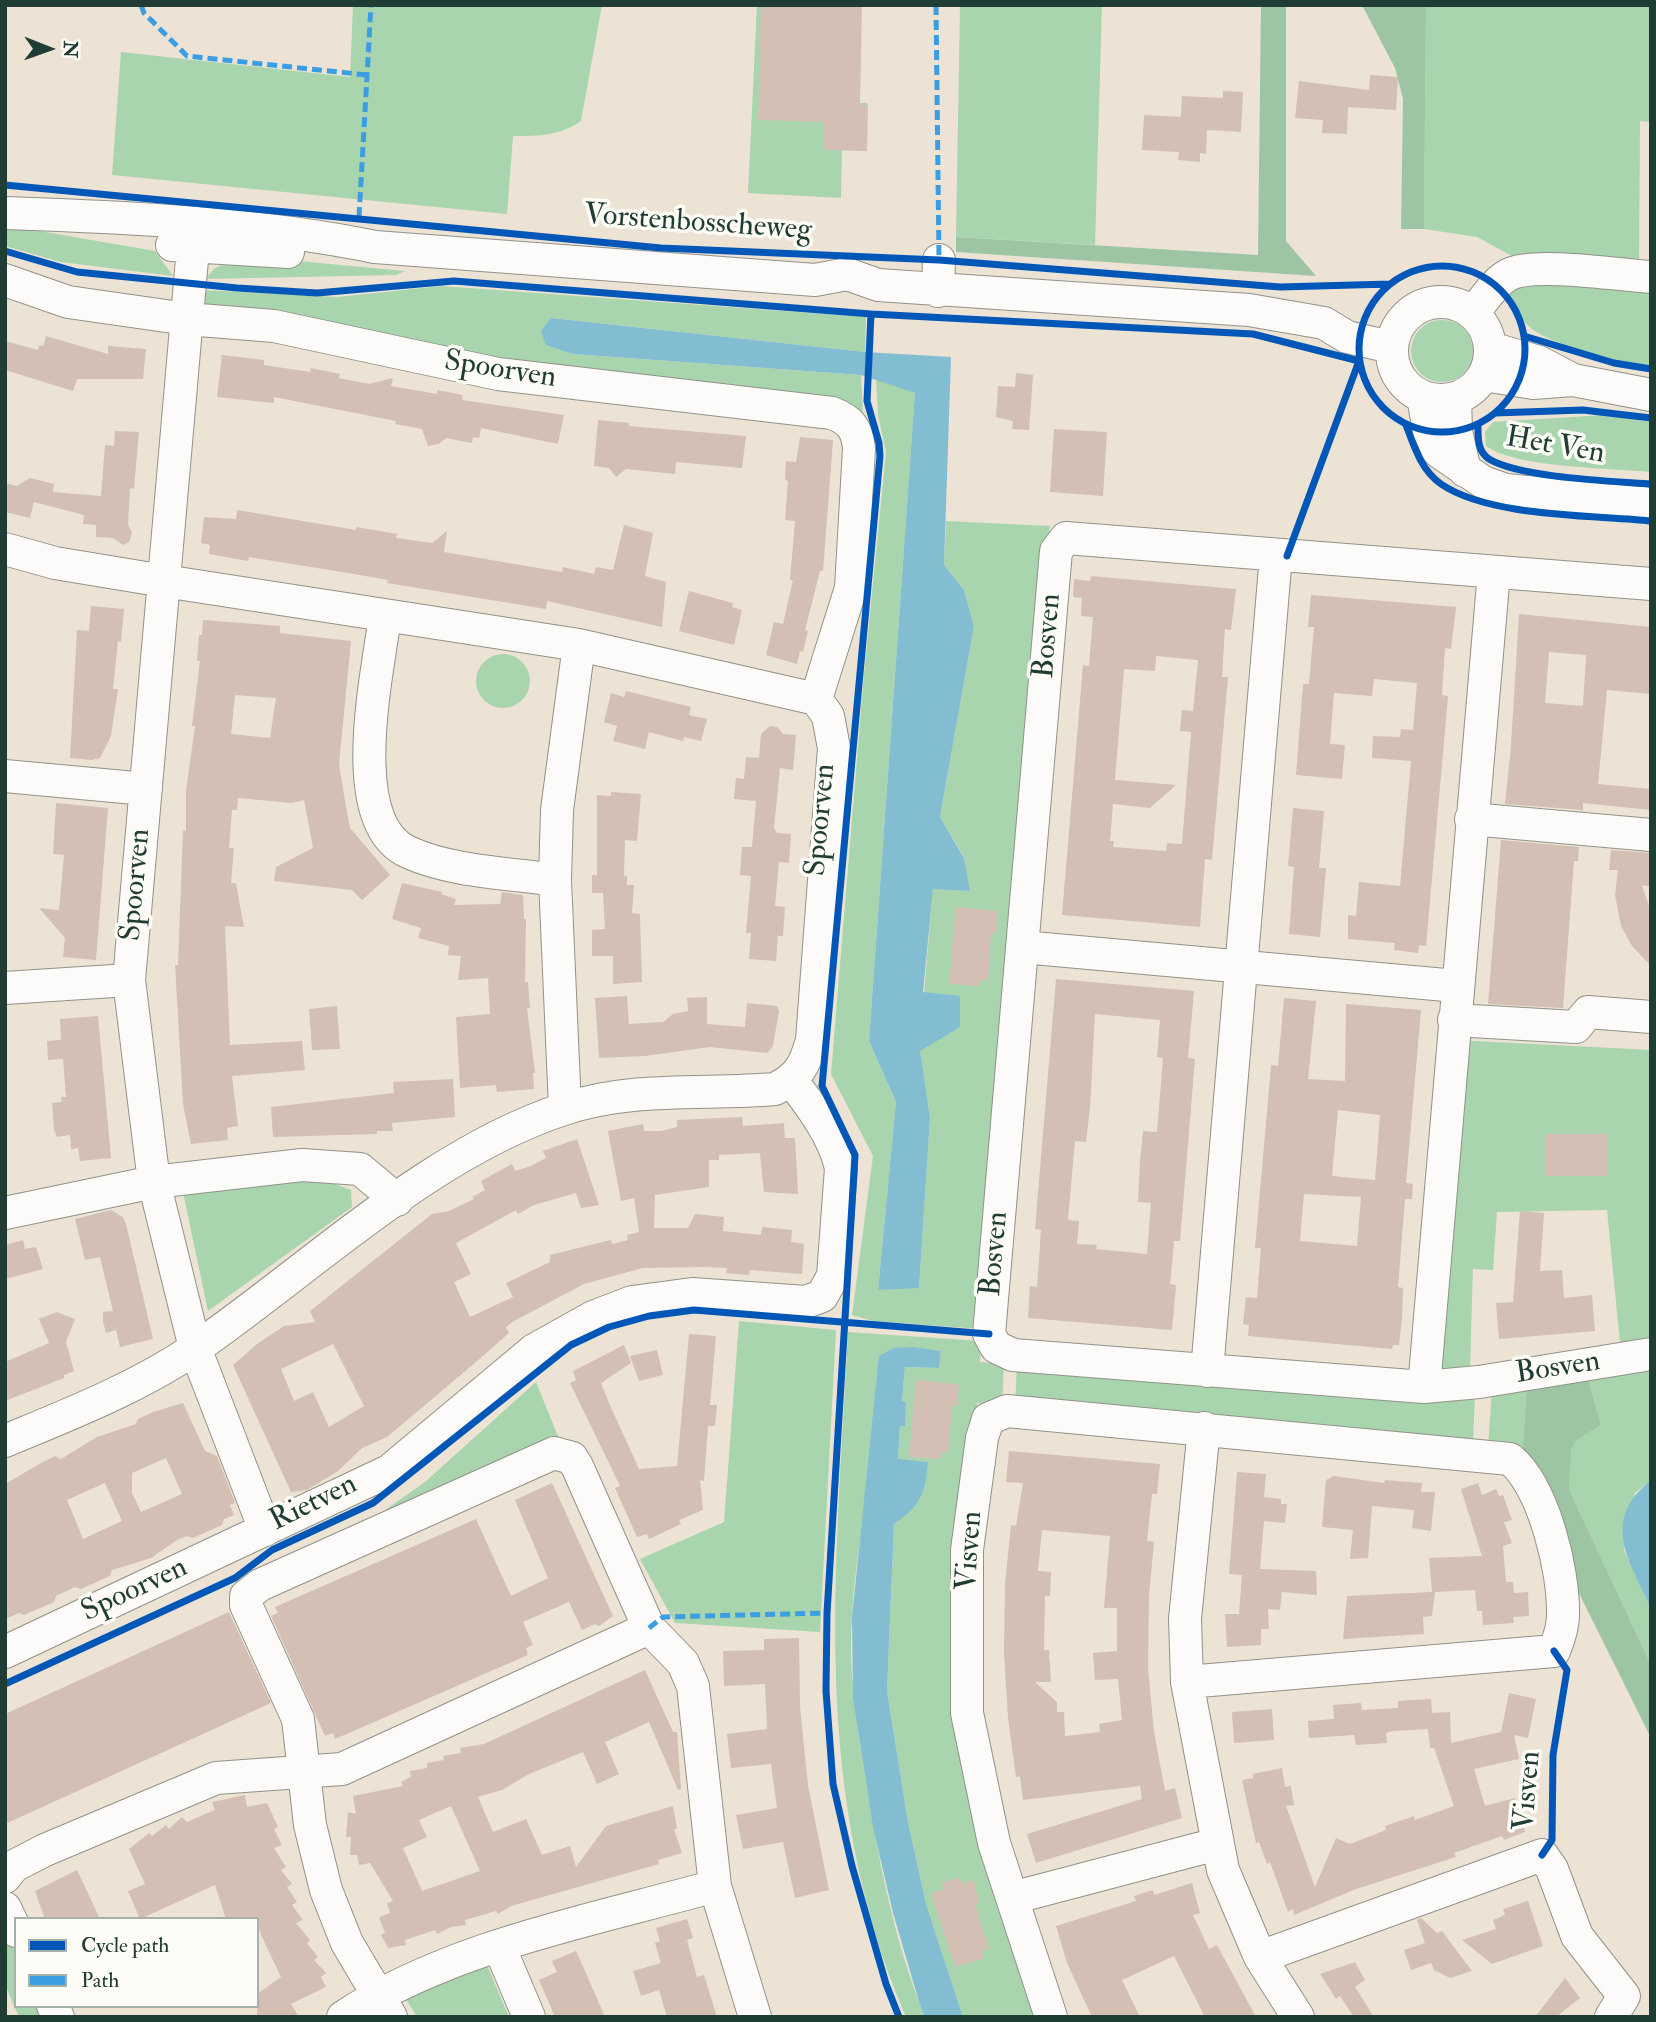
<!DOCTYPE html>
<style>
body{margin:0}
#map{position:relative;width:1656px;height:2022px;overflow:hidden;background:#ece3d5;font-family:"IM FELL Double Pica",serif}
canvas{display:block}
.frame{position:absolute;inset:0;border:7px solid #1f3d34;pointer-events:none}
.legend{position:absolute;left:14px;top:1917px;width:245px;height:91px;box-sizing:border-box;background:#fdfcf7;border:2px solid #a4b0a9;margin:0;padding:9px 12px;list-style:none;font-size:21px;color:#1f3d34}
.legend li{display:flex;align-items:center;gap:14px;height:35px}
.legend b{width:35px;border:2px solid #a4b0a9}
.north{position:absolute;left:14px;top:14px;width:70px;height:70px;-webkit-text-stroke:5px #fdfcf7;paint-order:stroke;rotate:91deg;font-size:19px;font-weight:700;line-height:28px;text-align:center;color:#1f3d34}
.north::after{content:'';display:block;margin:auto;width:24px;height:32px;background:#1f3d34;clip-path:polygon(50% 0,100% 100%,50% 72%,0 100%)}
</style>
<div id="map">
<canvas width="1656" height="2022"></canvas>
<div class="frame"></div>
<ul class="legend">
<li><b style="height:9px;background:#0057b8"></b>Cycle path</li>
<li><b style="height:9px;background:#3c9ee2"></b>Path</li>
</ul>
<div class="north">N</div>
</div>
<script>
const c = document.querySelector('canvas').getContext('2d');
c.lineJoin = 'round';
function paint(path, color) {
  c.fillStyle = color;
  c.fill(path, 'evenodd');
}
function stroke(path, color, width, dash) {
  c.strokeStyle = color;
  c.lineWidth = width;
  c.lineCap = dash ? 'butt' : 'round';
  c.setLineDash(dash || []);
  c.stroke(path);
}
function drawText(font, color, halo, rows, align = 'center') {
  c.font = font + ' "IM FELL Double Pica",serif';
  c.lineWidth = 7;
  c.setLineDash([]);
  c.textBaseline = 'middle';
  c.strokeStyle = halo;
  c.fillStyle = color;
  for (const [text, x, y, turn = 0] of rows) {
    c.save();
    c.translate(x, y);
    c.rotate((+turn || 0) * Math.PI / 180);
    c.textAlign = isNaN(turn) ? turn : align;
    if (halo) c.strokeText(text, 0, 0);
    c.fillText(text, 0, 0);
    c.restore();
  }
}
paint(new Path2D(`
 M353,5H602L581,121C559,136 539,136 513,136L507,214L112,175L121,52L350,77Z
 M757,5H858L857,103H867L866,146L842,150L841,198L748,193Z
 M960,5H1102L1095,245L956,237Z
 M1426,5H1651V122L1640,121L1639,267L1521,261L1477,237L1424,229Z
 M5,225L155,251L173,276L61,262L5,246Z
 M244,256L405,271L396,275L205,279L215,268Z
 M1511,280L1651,283V369C1623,365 1553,345 1532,329C1519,319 1516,304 1501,292Z
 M441,286L866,317L865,352L551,318L573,354L861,375L863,415L858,419L210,310L204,303L203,290L338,297Z
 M1411 351a31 31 0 1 1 62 0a31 31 0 1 1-62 0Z
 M876,378L915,393L869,1041L896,1102L878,1290L919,1287L930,1118L919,1051L933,888L969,891L964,857L940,817L974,626L964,590L944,565L946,521L1050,526L1019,856L982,1329L873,1321L852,1315L873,1156L831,1074L864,674L886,452L878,415Z
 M1604,415L1651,422V472C1611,468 1516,468 1486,446L1485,432L1493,422Z
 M476 681a27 27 0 1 1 54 0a27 27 0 1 1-54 0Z
 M1456,1040L1651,1050V1338L1620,1343L1607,1210L1497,1212L1493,1270L1473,1269L1470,1369L1432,1374Z
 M314,1176L351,1190L352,1207L208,1311L181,1183Z
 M739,1321L836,1330L820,1632L675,1623L640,1559L724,1522Z
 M848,1332L981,1341L980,1362L1004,1364L1002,1405L977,1403L960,1615L1042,2017H963L926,1904L908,1822L887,1691L894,1524L928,1462L898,1460L900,1425L904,1426L906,1402H902L905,1367L939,1368L941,1351L894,1348C878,1436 858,1526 852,1616C848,1667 856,1719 864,1769C877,1852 893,1939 925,2017H906C809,1791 836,1570 848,1332Z
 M1017,1364L1475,1391L1473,1445L1015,1406Z
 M1651,1366V1480L1635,1493L1624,1550L1651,1608V1665L1569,1489L1570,1450L1576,1441L1601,1425L1587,1375Z
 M536,1382L562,1446L357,1536L385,1510L425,1482Z
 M1527,1384L1522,1458L1488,1447L1492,1389Z
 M5,1925L16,1948V2006H45L51,2017H19L5,1985Z
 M484,1958L509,2017H417L401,1991Z`), '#a9d5ae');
paint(new Path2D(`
 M1261,5H1286V241L1316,276L956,252V237L1258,255Z
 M1362,5H1426L1424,229H1401L1403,99L1395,68Z
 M1587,1375L1601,1425L1576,1441L1571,1450L1569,1489L1651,1665V1738L1564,1563L1522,1458L1527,1384Z`), '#9dc5a3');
paint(new Path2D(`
 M551,318L865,352L951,357L944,565L964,590L974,626L940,817L964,858L970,891L933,889L923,992L960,996V1027L920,1051L930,1118L919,1288L878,1290L896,1102L869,1041L915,393L861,375L573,354L546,345L541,331Z
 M912,1347L941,1351L939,1368L905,1367L902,1401L906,1402L905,1426H900L898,1459L928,1462C925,1494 921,1505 894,1524L887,1691L908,1822L926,1904L963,2017H925L920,2005L893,1913L873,1827L853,1698L852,1617L879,1356L894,1348Z
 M1651,1480V1608C1629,1560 1600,1521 1651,1480Z`), '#82bdd2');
paint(new Path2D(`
 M761,5H862L860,105H868L867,151L823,150L824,122L758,120Z
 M1370,75L1398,77L1396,110L1348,107L1347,134L1322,133L1323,120L1295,118L1299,81L1369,90Z
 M1223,91L1243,92L1241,132L1207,130L1206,154L1200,153V162L1178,160L1179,152L1142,150L1144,115L1181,117L1182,96L1223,98Z
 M46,336L108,354V346L146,349L143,379H77L73,391L5,370V341L38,350L39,345L43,346Z
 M222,355L264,360V365L310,372L311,368L340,374L339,378L369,384L393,378L391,386L437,394V390L463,395L462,400L564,415L558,444L481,428L479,438L473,437L472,443L446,438L439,444L428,446L422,429L395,424L396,421L274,397V403L217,397Z
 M1016,373L1033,375L1029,430L1012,429L1013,421L996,417L998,386L1015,387Z
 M598,420L629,423V426L746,436L742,468L676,462L675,474L626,469L616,477L609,468L594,466Z
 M1054,429L1107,432L1103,496L1050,492Z
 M115,431L139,432L134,489L130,488L128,524L132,533L129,542L123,545L113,538L96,537V525L83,524L84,515L34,502L30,518L5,512V483L17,486L30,478L54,484L53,492L101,496L105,445L114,446Z
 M800,437L833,440L823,571H820L805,630L808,631L803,652L800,651L797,664L766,655L774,622L783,624L793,580H790L795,521L785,520L788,481L785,480L786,461L796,462Z
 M237,510L356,530V527L397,534L396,538L432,543L447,531L444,552L562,572L563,567L594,574L596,567L613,570L624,525L653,533L645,576L666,582L662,627L547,601L546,609L387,583L388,580L348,573L249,557L248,561L209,554L210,545L201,543L204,517L236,519Z
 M1091,576L1236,589L1231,630L1225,629L1222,677H1228L1212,860L1205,859L1200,927L1062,915L1083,665L1089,666L1093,617L1081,616L1082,598L1073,597L1074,579L1090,581ZM1156,656L1198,660L1193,711L1182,710L1180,731L1191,732L1182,844L1167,843L1166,851L1113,847L1114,841H1110L1113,804L1150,808L1176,785L1115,780L1124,669L1155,671Z
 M689,591L733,603L732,607L742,610L734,645L679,631Z
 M1311,595L1456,607L1451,649L1445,648L1442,695L1448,696L1426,946L1419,945L1418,953L1394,950L1395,943L1348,939V915L1356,916L1359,882L1400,886L1411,761L1372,758L1373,736L1400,737L1401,729L1413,730L1417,683L1374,679L1372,696L1334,693L1330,744L1345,745L1342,779L1296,775L1303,684H1309L1311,661L1314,627H1308Z
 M91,606L124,609L121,642L118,641L113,689H118L111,736L100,758L91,760L70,758L77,630L89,631Z
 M1519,614L1651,627V694L1607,690L1598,784L1651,789V810L1583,803V810L1505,804L1511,746ZM1549,652L1586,655L1583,706L1545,703Z
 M203,620L280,626V633L351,641L339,764L344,795L350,828L390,875L362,900L352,890L274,881L276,867L313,848L304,800L292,803L238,798L237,810H232L229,848H234L231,883H236L244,927L225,926L230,1045L302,1041L305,1070L232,1076L238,1126L227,1128L228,1140L191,1144L183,1104L175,965H178L183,830L186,831V791L195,726H192L200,661H197L199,635H202ZM235,695L276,698L270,738L231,734Z
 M626,691L691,707L689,715L707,719L701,741L684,737L683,741L649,732L645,749L613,741L617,726L604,722L611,693L624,697Z
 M770,726L777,727L783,734L796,735L793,770L780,768L774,828L777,833L791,834L789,863L779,862L775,906L785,907L783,936H778L776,961L749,959L751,933H746L751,876L740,875L742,847H752L756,801L734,799L736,778L744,779L746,757L759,758L761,734Z
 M611,792L641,794L637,841L625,840L624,876H627V885H634L632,913L640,914L642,982L613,984V956H592V930L605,929L603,893H592V875H597V795L611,796Z
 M56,803L108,808L96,960L63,957L65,938L39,908L59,910L64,855L53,854Z
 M1293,808L1324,811L1319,868H1326L1320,937L1289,934L1294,867L1288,866Z
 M1501,840L1579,847L1578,861H1574L1563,1008L1488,1004Z
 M1611,850L1651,853V887L1642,885L1651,912V966L1632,946L1621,926L1615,895L1618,870H1609Z
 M402,883L442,892L441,894L456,899L454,905L500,904L502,892L523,895L524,919H526L525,982H528L530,1008H527L535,1073H533L534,1089L497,1092L496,1085L460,1088L456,1017L490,1014L488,978L458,980L461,956L448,955L449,946L418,938L421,928L392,919Z
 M956,907L998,911L997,933H991L988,980H981L980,986L949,984Z
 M1056,979L1194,991L1188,1058L1195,1059L1180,1241H1174L1172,1264L1170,1284L1176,1285L1172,1330L1028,1318L1030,1286L1037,1287L1041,1230L1035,1229ZM1095,1014L1160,1020L1157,1057L1163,1058L1157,1132L1143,1131L1140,1161L1138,1202L1151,1203L1147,1254L1096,1249L1097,1245L1077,1244L1079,1221L1068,1220L1075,1141L1086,1142L1090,1108Z
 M627,996L629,1024L663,1022L673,1014L688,1011L687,998L707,997V1024L745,1027L747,1003L777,1006L779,1011L773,1046L767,1053L710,1047L645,1056L599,1058L595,998Z
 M1284,998L1316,1001L1308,1079L1345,1081L1346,1004L1421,1010L1406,1183L1413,1184L1412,1199H1405L1398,1287L1403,1288L1402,1318L1399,1345H1393L1392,1349L1248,1336L1249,1325L1243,1324L1246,1297L1257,1298L1261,1248H1255L1269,1089L1271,1065L1278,1066ZM1338,1110L1380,1115L1375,1180L1332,1176ZM1304,1194L1361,1197L1357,1246L1300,1241Z
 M337,1006L340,1049L312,1050L309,1009Z
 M98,1016L111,1158L80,1161L78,1148L71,1149L70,1135L57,1137L54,1130L52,1103L62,1102L61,1097H66L63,1059L48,1060L47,1041L61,1040L60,1019Z
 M453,1079L455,1117L392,1123L393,1131H377V1134L273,1137L271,1107L394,1093L393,1082Z
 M742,1117L743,1126L784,1123L785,1138H795L798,1194L764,1192L760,1153L719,1155V1160H709V1187L655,1195L654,1228H688L695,1214L724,1217L723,1231L761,1235L762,1227L792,1230L791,1242L804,1244L802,1274L750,1270L749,1275L726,1273L727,1268L704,1267L643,1268L584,1284L514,1321L506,1327L509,1333L476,1362L387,1437L362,1448L338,1471L307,1490L291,1492L233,1365L257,1344L284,1326L315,1322L310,1311L432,1214L449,1211L474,1199L472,1197L485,1190L481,1181L512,1164L515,1171L531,1166L546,1158L543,1151L577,1139L599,1205L581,1208L576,1193L534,1205L518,1214L516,1210L456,1243L471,1274L454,1282L470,1317L513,1297L506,1283L550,1262V1255L611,1240L612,1244L628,1240L627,1235L639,1232L634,1198L621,1201L608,1131L643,1124L644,1131H661L677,1127V1120ZM333,1344L364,1406L329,1427L313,1392L294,1401L281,1369Z
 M1546,1134H1608V1176H1546Z
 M111,1210L123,1217L126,1224L153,1339L120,1347L116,1330L106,1333L103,1321V1312L113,1311L100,1257L85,1260L75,1219Z
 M1520,1211L1544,1213L1540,1271L1562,1270L1564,1298L1592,1295L1595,1331L1499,1339L1496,1303L1513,1302Z
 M23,1240L25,1249L36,1247L43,1269L5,1279V1245Z
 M57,1312L75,1319L66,1342L74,1371L64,1375V1378L5,1401V1362L49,1343L39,1319Z
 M689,1334L716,1336L710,1405H717L715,1426H708L704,1481L700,1480L703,1510L679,1520L681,1524L649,1539L647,1534L637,1537L615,1488L620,1486L570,1383L576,1380L573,1371L624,1345L631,1363L601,1383L609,1403L639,1469L677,1466Z
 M657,1350L663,1375L639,1381L630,1356Z
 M916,1380L959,1384L957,1406H952L948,1453L941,1452V1459L909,1457Z
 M183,1403L205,1451L217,1456L235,1503L230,1505L234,1515L224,1519L222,1525L193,1538L187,1536L177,1540L151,1558L112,1570L110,1576L81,1589L75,1587L56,1596L54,1602L24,1615L19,1613L5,1619V1484L41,1463L55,1456L61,1459L97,1437L136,1424L138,1419L153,1412ZM166,1458L182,1494L141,1512L132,1493V1473ZM105,1483L122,1521L83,1539L67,1500Z
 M1009,1451L1160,1464L1157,1494H1152L1147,1541L1154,1542L1149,1596L1148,1668L1154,1732L1165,1791L1175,1788L1182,1818L1036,1863L1027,1834L1142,1799L1140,1786L1023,1800L1020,1776L1016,1777L1008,1718L1004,1651L1005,1585L1011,1525L1016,1526L1023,1483L1006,1482ZM1042,1530L1110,1536L1104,1608H1117V1651L1093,1653L1095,1680L1118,1679L1122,1720L1099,1724L1100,1732L1065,1736L1064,1712H1057V1702L1035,1682H1051L1049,1650H1044L1045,1596H1050L1051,1572L1038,1571Z
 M1237,1472L1266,1474L1264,1497L1281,1499V1504H1287L1285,1523L1264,1521L1260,1569L1316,1571L1317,1595L1282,1592L1280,1610L1268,1609L1269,1629H1261V1645L1227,1647L1225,1614H1239L1242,1575L1229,1574Z
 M1334,1476L1384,1483L1385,1480L1422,1483L1421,1492H1435L1431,1531L1412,1528L1414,1510L1372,1506L1368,1558L1350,1559L1353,1530L1322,1527L1326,1480Z
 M552,1483L613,1616L599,1626L595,1624L582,1630L569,1602L523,1622L533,1645L526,1648L528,1655L335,1739L333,1733L325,1736L271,1616L278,1613L275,1607L476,1519L511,1596L548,1578L515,1500Z
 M1478,1483L1482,1495L1496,1489L1499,1496L1503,1495L1512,1520L1504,1522L1512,1543L1503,1546L1506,1582H1513L1514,1593L1528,1592L1529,1616L1513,1617L1514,1623L1483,1625L1482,1611H1477L1475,1590L1435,1592L1432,1616L1423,1617L1424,1634L1343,1639L1347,1596L1432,1592L1429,1558L1482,1556L1461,1489Z
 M229,1612L271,1703L5,1824V1714Z
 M799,1638L800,1707L808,1785L829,1890L795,1898L783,1842L743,1849L736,1815L777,1808L771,1764L731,1768L727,1734L767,1729L765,1684L724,1686L723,1651L764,1650V1639Z
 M645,1670L673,1732H677L681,1789L678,1790L649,1722L605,1742L619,1774L597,1784L583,1752L529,1774L502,1790L478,1797L493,1832L526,1819L542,1855L570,1846L576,1867L606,1826L673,1806L677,1829H674L682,1853L658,1860L659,1864L511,1906L498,1914L496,1911L465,1920L466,1925L451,1927L437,1934L435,1930L405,1940L406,1945L388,1948L381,1935L385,1933L379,1917L390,1913L387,1903L393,1901L370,1863L359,1865L357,1855H350L351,1837H346L348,1812L356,1814L353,1796L403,1786L401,1782L411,1777L410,1771L427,1768V1763L444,1760L443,1756L461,1753L460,1748L484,1744ZM451,1806L480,1871L422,1891L403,1848L427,1837L419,1820Z
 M1509,1693L1536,1699L1528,1738L1514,1735L1519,1759L1474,1769L1485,1806L1515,1798L1525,1832L1504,1840L1502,1836L1454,1853L1456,1857L1356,1889L1294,1915L1293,1909L1288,1912L1270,1862L1267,1864L1259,1842L1256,1843L1242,1780L1253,1778V1774L1282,1768L1285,1787L1291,1786L1294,1805L1286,1806L1315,1887L1336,1838L1350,1844L1386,1830L1385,1826L1414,1816L1415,1820L1454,1806L1434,1748H1430L1428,1729L1393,1731L1386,1733L1387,1743L1356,1745L1354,1735L1309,1738L1308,1721L1334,1719L1333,1705L1361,1703L1362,1710L1398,1708V1701L1431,1699L1432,1713L1450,1712L1451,1743L1501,1732Z
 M1272,1709L1274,1740L1234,1743L1232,1712Z
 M245,1795L247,1807L267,1803L278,1827L274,1829L282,1845L274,1848L286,1867L281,1870L292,1884L287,1887L297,1902L292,1905L303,1920L296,1923L310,1940L307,1943L318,1957L314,1960L326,1973L321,1977L326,1987L291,2004L299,2017H257V1994L281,1977L261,1935L257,1919H226L215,1885L140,1919L128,1891L145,1884L129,1849L149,1833L152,1836L166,1825L169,1829L182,1817L187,1822L215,1810L212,1802Z
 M77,1870L100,1919H45L35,1891Z
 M960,1877L962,1884L973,1880L980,1902L975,1904L989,1949L982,1951L984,1958L955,1967L931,1893L943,1890L942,1883Z
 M1192,1883L1200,1913L1193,1915L1209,1949L1217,1945L1256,2017H1205L1174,1956L1122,1980L1140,2017H1092L1067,1963L1056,1926L1136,1901L1134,1896L1153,1890L1154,1895Z
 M1528,1901L1543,1946L1492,1964L1462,1940L1496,1929L1493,1920L1505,1915L1503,1909Z
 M1421,1918L1437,1933L1442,1931L1472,1971L1450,1978L1434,1970L1431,1963L1411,1970L1404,1950L1425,1943L1417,1920Z
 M687,1919L693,1938L687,1940L697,1977L704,1975L717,2017H667L659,1990L641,1996L633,1971L661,1963L655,1943L660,1941L656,1928Z
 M576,1951L585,1971L605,2017H555L539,1980L557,1972L552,1961Z
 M1355,1962L1365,1980L1355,1987L1374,2017H1354L1340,1996L1336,1999L1320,1974Z
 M1565,1978L1580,1998L1556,2017H1535Z`), '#d3bfb3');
const minor = new Path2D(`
 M5,213C124,217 259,223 375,247L815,280L847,274L878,285L1249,310L1324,323L1347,337L1391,347
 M195,225L129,980L154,1182L195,1348L265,1530
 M172,245L288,252
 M5,280L68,302L187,319L274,326L498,374L832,413C850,420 857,428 859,448L851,588L816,699
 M938,291L939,260
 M1392 351a49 49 0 1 1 98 0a49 49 0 1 1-98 0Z
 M1473,313C1484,300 1495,281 1510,274C1535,262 1620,275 1651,277
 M1490,348L1539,362L1573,380
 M1484,375L1533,383L1573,380L1651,395
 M1423,397L1429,431L1438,451L1483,482L1506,490L1651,504
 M1455,398L1456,431L1465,471
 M5,549L55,563L164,581L579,645L816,699L828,716L834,748L812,1040C805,1065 799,1077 775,1089C705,1095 632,1086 564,1109C431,1152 310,1269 196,1348C137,1388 70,1414 5,1441
 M1651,584L1066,538L1056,551L989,1334L996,1347L1013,1355L1424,1387L1479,1382L1651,1354
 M385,616C378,673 343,822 408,852C452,872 507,873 555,880
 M5,776L146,789
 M1471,819L1651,835
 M1022,947L1457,986
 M5,988L129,980
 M1454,1020L1576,1027L1588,1012L1651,1017
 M565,1108L555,880L557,810L579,645
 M5,1213L154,1182L302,1165L360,1169L397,1200
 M1207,1371L1276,555
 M1424,1387L1494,572
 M1204,1428L1185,1619L1187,1682L1223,1870L1260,1957L1298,2017
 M5,1652L389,1471L534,1350L593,1317L632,1302L692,1294L806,1302L822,1296L833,1276L841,1168C834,1136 811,1106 792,1081
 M5,1877L14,1866L45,1850L216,1778L342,1769L649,1628
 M1012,1898L1217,1844
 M5,1908L16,1931
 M499,1946L529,2017
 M1260,1957L1542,1855L1552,1869L1577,1936L1624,1996L1611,2017
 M53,2006L58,2017
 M343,2017C450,1946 594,1920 715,1886
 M391,2017L347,1943L326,1890L310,1825L298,1719L246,1605V1596L260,1585L554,1453L572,1458L577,1466L649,1628L683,1663L693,1686L715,1886L755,2017
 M1051,2017L994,1843L967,1713V1550L982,1438L988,1419L1007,1411L1510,1459C1544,1487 1564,1571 1563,1615C1563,1628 1559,1639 1554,1651L1187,1682`);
stroke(minor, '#919289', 34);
stroke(minor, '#fcfbf9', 32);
stroke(new Path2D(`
 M141,5L144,13L187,56L367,75
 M936,5L939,260
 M359,217L371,5
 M649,1628L663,1617L827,1613`), '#3c9ee2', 5, [10, 5]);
stroke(new Path2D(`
 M5,185L661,248L939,260L1280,287L1390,284
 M5,251L77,272L237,288L317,293L454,281L871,314L1253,334L1359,361
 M1359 349a83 83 0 1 1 166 0a83 83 0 1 1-166 0Z
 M871,314L867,401L879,443L880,456L822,1086L855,1155L827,1613L826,1691L833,1784L852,1866L886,1984L899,2017
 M1524,336L1614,363L1651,369
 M1495,413L1583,410L1651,418
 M1478,424C1478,437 1477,451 1489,459C1521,478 1612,481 1651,484
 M1406,425C1414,446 1421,470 1441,484C1489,517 1592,515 1651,521
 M1287,556L1359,361
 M5,1684L235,1578L272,1550L373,1503L571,1345L609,1327L649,1316L694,1310L989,1334
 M1542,1855L1552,1840L1553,1755L1567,1670L1554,1651`), '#0057b8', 7);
drawText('30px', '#1f3d34', '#fdfcf7', [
 ["Vorstenbosscheweg",698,224,4],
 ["Spoorven",500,371,9],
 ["Het Ven",1555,447,10],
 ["Bosven",1049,636,-85],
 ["Spoorven",822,820,-85],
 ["Spoorven",137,885,-85],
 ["Bosven",996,1254,-85],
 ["Bosven",1558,1369,-9],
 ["Rietven",314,1504,-26],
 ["Visven",971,1551,-86],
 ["Spoorven",135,1591,-25],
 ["Visven",1529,1791,-85]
]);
</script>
